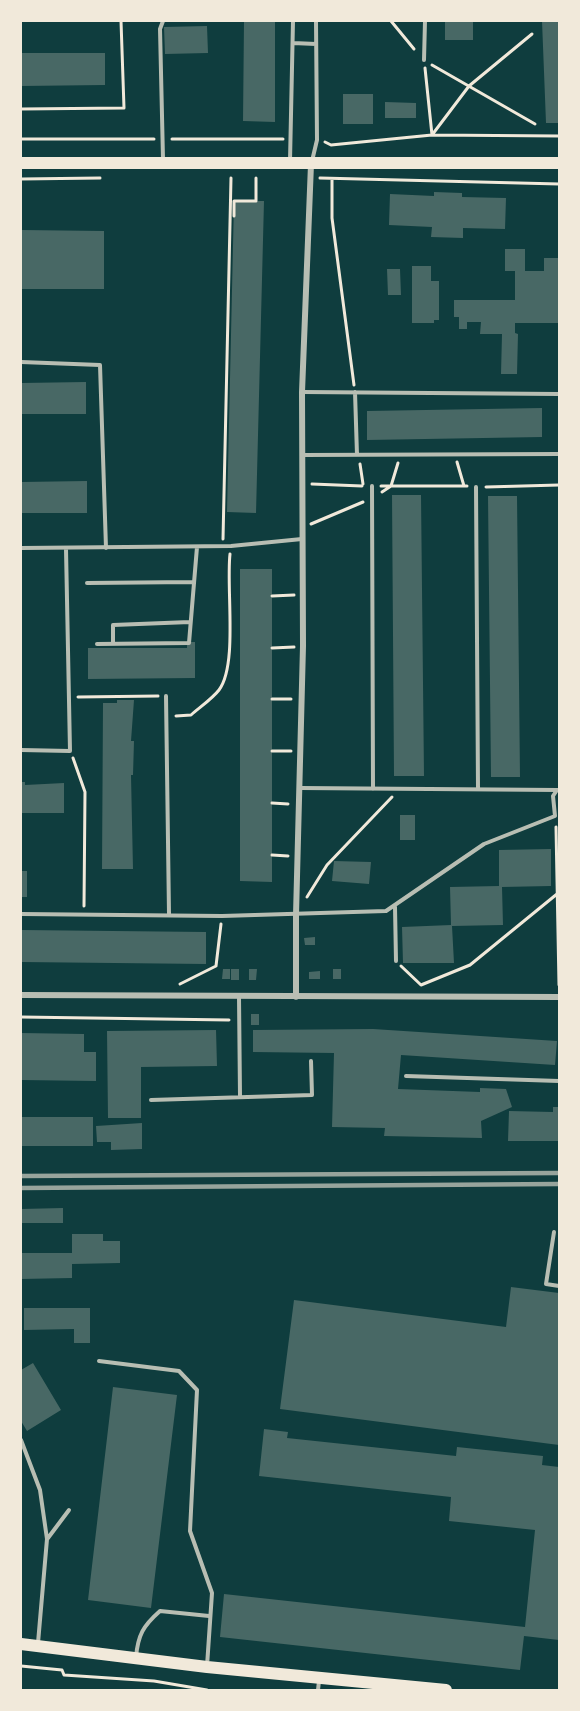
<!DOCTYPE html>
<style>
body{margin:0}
#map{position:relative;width:580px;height:1711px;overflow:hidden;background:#0f3d3e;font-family:"Fira Sans Condensed",sans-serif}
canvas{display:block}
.frame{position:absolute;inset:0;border:22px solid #f1e9da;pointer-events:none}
</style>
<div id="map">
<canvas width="580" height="1711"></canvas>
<div class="frame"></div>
</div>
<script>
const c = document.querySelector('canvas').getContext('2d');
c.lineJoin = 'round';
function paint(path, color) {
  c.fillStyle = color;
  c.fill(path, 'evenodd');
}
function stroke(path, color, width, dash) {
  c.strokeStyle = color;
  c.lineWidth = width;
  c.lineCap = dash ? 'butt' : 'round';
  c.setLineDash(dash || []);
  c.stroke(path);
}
paint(new Path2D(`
 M244,21H275V122L243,121Z
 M445,21H473V40H445Z
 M542,21H559V123H546Z
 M207,26L208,53L165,54L164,27Z
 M21,53H105V85L21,86Z
 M343,94H373V124H343Z
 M385,102L416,103V118H385Z
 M434,192L462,193V197L506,198L505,229L463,228V238L431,237L432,227L389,225L390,194L434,196Z
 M234,201H264L256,513L227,512Z
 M21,230L104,231V289H21Z
 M505,249H525V271H544V258H559V323H515V333L518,334L517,374H501L502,334H480L481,322H467V329H459V317H454V300H515V271H505Z
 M412,266H431V281H439V320H434V323H412Z
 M387,269H400L401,295H388Z
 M86,382V414H21V383Z
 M542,408V437L367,440V411Z
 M87,481V513H21V482Z
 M392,495H421L424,776H394Z
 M488,496H517L520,777H491Z
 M240,569H272V882L240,881Z
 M187,642H195V678L88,679V648H187Z
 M117,700H134L131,741H134L133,775H131L133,869H102L103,703H117Z
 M21,782H25V785L64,783V813H21Z
 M400,815H415V840H400Z
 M551,849V886L502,887L503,925L452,926L454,963H403L402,927L451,925L450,887L499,886V850Z
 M334,861L371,862L369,884L332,881Z
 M21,871H27V897H21Z
 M21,930L206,932V964L21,962Z
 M315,937V945H305L304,938Z
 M223,969H230V979H222Z
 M231,969H239V980H231Z
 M249,969H257L256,980H249Z
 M333,969H341V979H333Z
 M320,971V979H309V972Z
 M251,1014H259V1025H251Z
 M373,1029L557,1041L555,1065L401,1055L398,1089L480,1092V1088L506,1089L512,1107L481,1121L482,1138L384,1136L385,1128L332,1127L334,1053L253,1052V1030Z
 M216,1030L217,1066L141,1067V1118H108L107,1031Z
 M21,1033L84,1034V1052H96V1081L21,1080Z
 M553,1107H559V1141H508L509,1111L553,1112Z
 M21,1117H93V1146H21Z
 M142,1123V1149L111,1150V1142H97L96,1126Z
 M63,1208V1223H21V1209Z
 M72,1234H103V1241H120V1263L72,1264V1278L21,1279V1253H72Z
 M511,1287L559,1293V1445L280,1409L294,1300L506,1327Z
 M24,1308H90V1343H74V1329L24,1330Z
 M33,1363L61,1410L27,1431L21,1421V1370Z
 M113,1387L177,1395L151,1608L88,1600Z
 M264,1429L288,1432L287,1438L456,1456L457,1447L543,1456L542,1465L559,1467V1640L524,1636L520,1670L220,1637L224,1594L525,1627L535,1530L449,1521L451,1497L259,1476Z`), '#486865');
stroke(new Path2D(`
 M391,21L414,49
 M432,65L535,124
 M425,68L432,135
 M21,109L124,108L121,21
 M432,135L469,86L532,34
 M21,139H154
 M172,139H283
 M325,142L331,145L432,135L559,136
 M320,178L559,184
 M21,179L100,178
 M332,180V218L354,385
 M234,216V201H256V178
 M457,462L464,486
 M360,464L363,484
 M312,484L362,486
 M381,486H467
 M486,487L559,485
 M382,492L391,486L398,463
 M311,524L363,502
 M223,539L231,178
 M272,596L294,595
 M272,648L294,647
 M78,697L158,696
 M272,699H291
 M176,716L191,715C200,707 212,699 219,690C238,665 226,588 230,554
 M272,751H291
 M73,758L85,792L84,906
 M272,803L288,804
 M556,827L559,985
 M272,855L288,856
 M307,897L327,865L392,797
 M401,966L421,985L470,965L557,894
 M180,984L216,966L221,924
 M21,1017L229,1020
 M21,1666L62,1670L64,1675L154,1681L207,1690`), '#f1e9da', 3);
stroke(new Path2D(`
 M163,21L160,29L163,159
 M293,43L316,44
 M424,60L425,21
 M290,161L293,21
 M312,161L317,140L316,21
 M21,362L100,365L106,548
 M302,392L559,394
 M355,392L357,455
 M304,455L559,454
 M372,486L373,789
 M476,487L478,789
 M21,548L231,546L302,539
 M87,583L193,582
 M97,644L189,643L197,547
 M113,644V625L190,622
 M166,696L169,914
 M21,750L70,751L66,549
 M300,788L558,790
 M395,907L396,961
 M21,914L222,916L386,911L484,844L555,816L553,796L557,790
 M239,997L240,1096
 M406,1076L559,1081
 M151,1100L312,1095L311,1061
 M554,1232L546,1284L559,1286
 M99,1361L179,1371L197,1390L190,1531L212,1593L207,1666
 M21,1440L40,1490L47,1539L38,1643
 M48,1538L69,1510
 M136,1657C138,1635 143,1626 160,1611L209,1616
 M318,1690L319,1681`), '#b8beb3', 4);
stroke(new Path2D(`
 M21,995L559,997
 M296,997V915L303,646L302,392L311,164`), '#b8beb3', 6);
stroke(new Path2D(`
 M21,163H559
 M21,1644L207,1667L446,1690`), '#f1e9da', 12);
stroke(new Path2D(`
 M21,1176L559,1173
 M21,1188L559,1184`), '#97a49c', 4.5);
</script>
